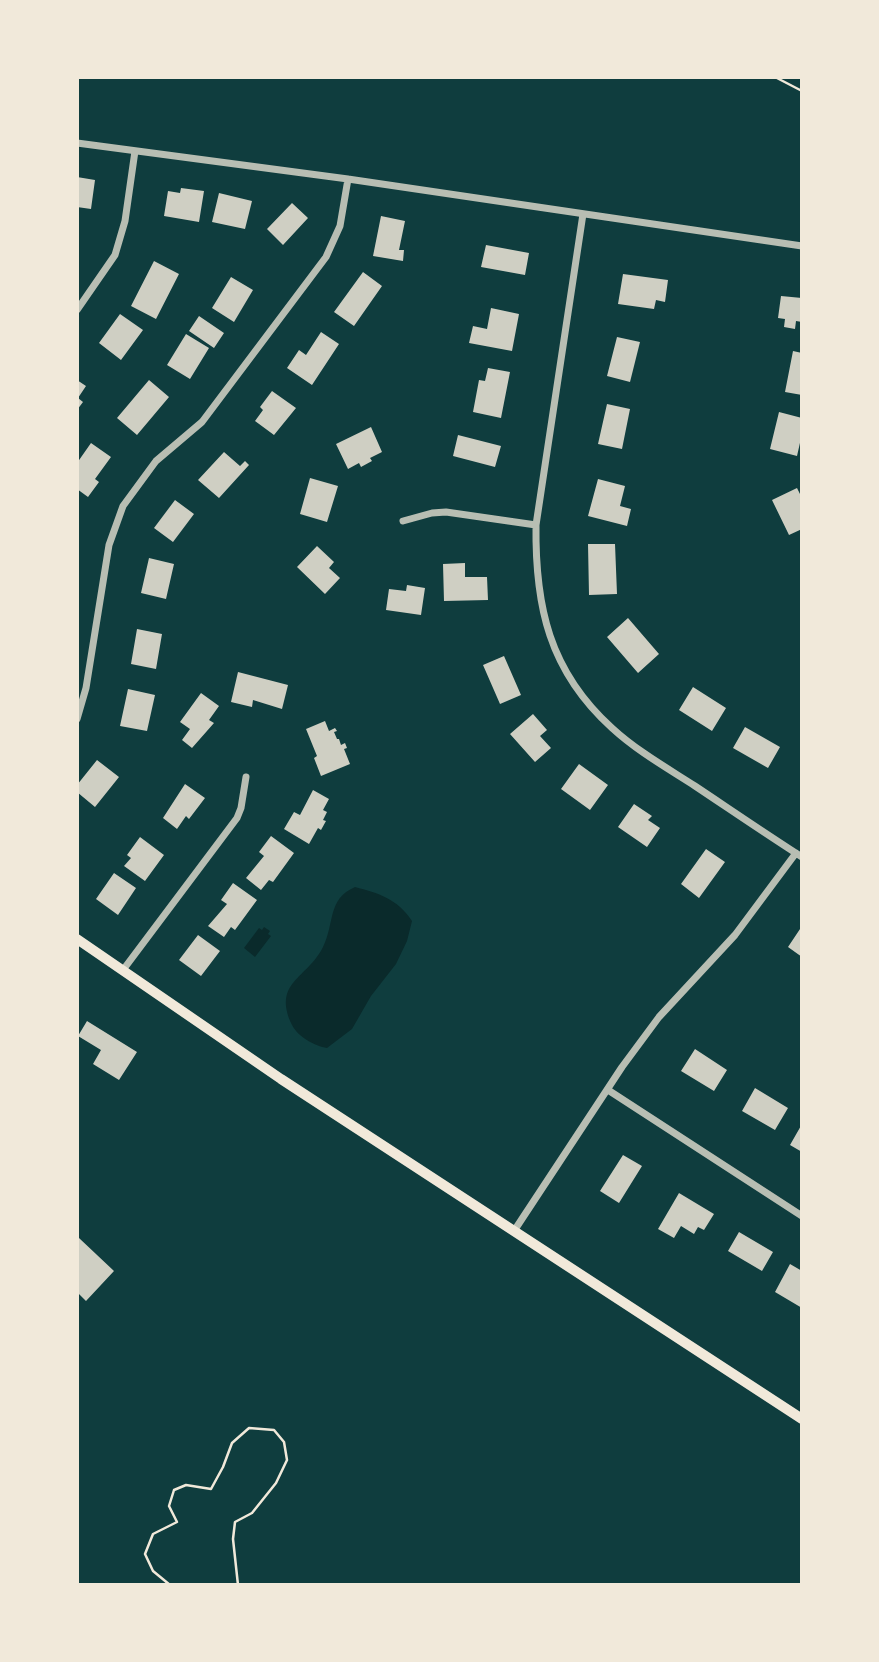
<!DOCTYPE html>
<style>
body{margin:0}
#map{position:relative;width:879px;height:1662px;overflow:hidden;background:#0f3d3e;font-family:Commissioner,sans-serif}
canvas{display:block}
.frame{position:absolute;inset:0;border:79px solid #f1e9da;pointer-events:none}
</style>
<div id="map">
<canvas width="879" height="1662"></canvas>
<div class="frame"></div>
</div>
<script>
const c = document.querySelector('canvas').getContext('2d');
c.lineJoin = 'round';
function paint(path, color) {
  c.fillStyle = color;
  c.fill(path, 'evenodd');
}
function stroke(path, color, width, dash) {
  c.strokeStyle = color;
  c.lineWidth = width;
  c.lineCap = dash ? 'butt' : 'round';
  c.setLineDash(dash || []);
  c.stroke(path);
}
paint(new Path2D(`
 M355,887C378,893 398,899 412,921L407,941L396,964L371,996L352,1029L327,1048C315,1046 298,1037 292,1025C272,982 307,979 323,947C335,923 327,899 355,887Z
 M264,927L270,931L268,934L271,936L255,957L244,948L259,928L262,930Z`), '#0a2a2b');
paint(new Path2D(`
 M77,177L95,180L91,209L77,207Z
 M181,188L204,191L199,222L164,216L168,191L180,193Z
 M219,193L252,201L245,229L212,222Z
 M292,203L308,218L283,245L267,229Z
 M381,216L405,221L399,250H404L403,261L373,256Z
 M486,245L529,253L525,275L481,267Z
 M154,261L179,274L156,319L131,306Z
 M363,272L382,286L354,326L334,312Z
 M623,274L668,280L665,302L656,300L654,309L618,304Z
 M231,277L253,290L234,322L212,308Z
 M781,296L802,298V322L796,321L795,329L784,327L785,319L778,318Z
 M491,308L519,314L512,351L469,343L473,326L487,329Z
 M120,314L143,330L121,360L99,343Z
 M199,316L224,333L214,348L189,331Z
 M321,332L339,344L312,385L287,368L299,350L306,355Z
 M186,334L209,348L190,379L167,365Z
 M617,337L640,342L630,382L607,376Z
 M793,351L802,353V395L785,392Z
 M488,368L510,372L501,418L473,412L479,380L485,381Z
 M77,380L86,386L78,398L83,402L77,410Z
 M149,380L169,397L137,435L117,418Z
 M272,391L296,408L274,435L255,421L263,410L260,407Z
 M607,404L630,409L622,449L598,444Z
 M779,412L802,418V434L797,456L770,449Z
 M371,427L382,452L370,458L372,461L361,467L359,463L348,469L336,444Z
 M458,435L501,446L495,467L453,456Z
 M91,443L111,457L95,479L99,482L88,497L77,489V463Z
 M224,452L240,466L245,461L249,465L219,498L198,480Z
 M310,478L338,486L327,522L300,514Z
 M598,479L625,486L620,506L631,509L627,526L588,516Z
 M797,488L802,498V529L789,535L772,500Z
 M175,500L194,514L173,542L154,528Z
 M588,544H615L617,594L589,595Z
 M317,546L334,562L329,568L340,578L325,594L297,567Z
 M149,558L174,564L166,599L141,593Z
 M465,563V577H487L488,600L444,601L443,564Z
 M407,585L425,588L421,615L386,610L389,589L406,591Z
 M628,618L659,654L638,673L607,637Z
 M137,629L162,634L156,669L131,664Z
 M504,656L521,695L500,704L483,665Z
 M238,672L288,685L282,709L253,700L252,707L231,702Z
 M693,687L726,708L712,731L679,710Z
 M128,689L155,695L147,731L120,726Z
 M201,693L219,706L209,720L214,723L192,748L182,740L190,729L180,722Z
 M533,714L547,730L540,736L551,748L535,762L510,734Z
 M325,721L329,731L335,728L337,731L334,732L337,739H339L341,745L345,743L347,748L344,749L350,764L321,776L314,758L317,756L306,729Z
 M745,727L780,747L768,768L733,748Z
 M97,760L119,777L95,807L77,792V785Z
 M579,764L608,785L590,810L561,789Z
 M185,784L205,798L189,819L186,816L177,829L163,818Z
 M313,790L329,799L323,810L327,812L323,820L326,821L321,830L318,828L309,844L284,829L294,812L300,815Z
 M634,804L652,816L648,820L660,828L647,847L618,827Z
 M271,836L294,853L273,882L269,880L261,890L246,878L264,856L259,852Z
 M140,837L164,855L145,881L124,866L131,858L127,855Z
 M706,849L725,862L699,898L681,884Z
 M114,873L136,888L118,915L96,899Z
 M233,883L257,900L235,930L231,927L224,937L208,926L227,904L221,900Z
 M802,926V957L788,947Z
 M198,935L220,951L201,976L179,960Z
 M87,1021L137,1052L119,1080L93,1064L101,1050L78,1036Z
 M695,1049L727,1070L714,1091L681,1071Z
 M755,1088L788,1108L775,1130L742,1111Z
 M802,1124V1152L790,1145Z
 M623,1155L642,1166L619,1203L600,1191Z
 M679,1193L714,1214L704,1230L698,1227L694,1234L681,1226L674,1238L658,1229Z
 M739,1232L773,1252L762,1271L728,1251Z
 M79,1238L114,1271L86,1301L77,1292V1241Z
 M790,1264L802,1271V1308L775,1292Z`), '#cfcfc3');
stroke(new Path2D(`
 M775,77L802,91
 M77,1585H79
 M170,1585L153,1571L145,1554L153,1534L177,1522L169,1506L174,1490L186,1485L211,1489L223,1467L232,1443L249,1428L274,1430L284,1442L287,1460L276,1483L252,1513L235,1522L233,1539L238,1585`), '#f1e9da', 2.5);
stroke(new Path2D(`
 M77,143L348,179L802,246
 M583,214L536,525C535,606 549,671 612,728C637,751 667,768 695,786C731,810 766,834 802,857
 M77,310L115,255L125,221L135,151
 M403,521L432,513L446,512L536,525
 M77,719L86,688L109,545L123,506L156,461L202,422L326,257L340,226L348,179
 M123,970L237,818L241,808L246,777
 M608,1090L802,1216
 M514,1231L622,1067L659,1017L735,935L796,853`), '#b8beb3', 7);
stroke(new Path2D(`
 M77,939L281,1079L802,1419`), '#f1e9da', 10);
</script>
